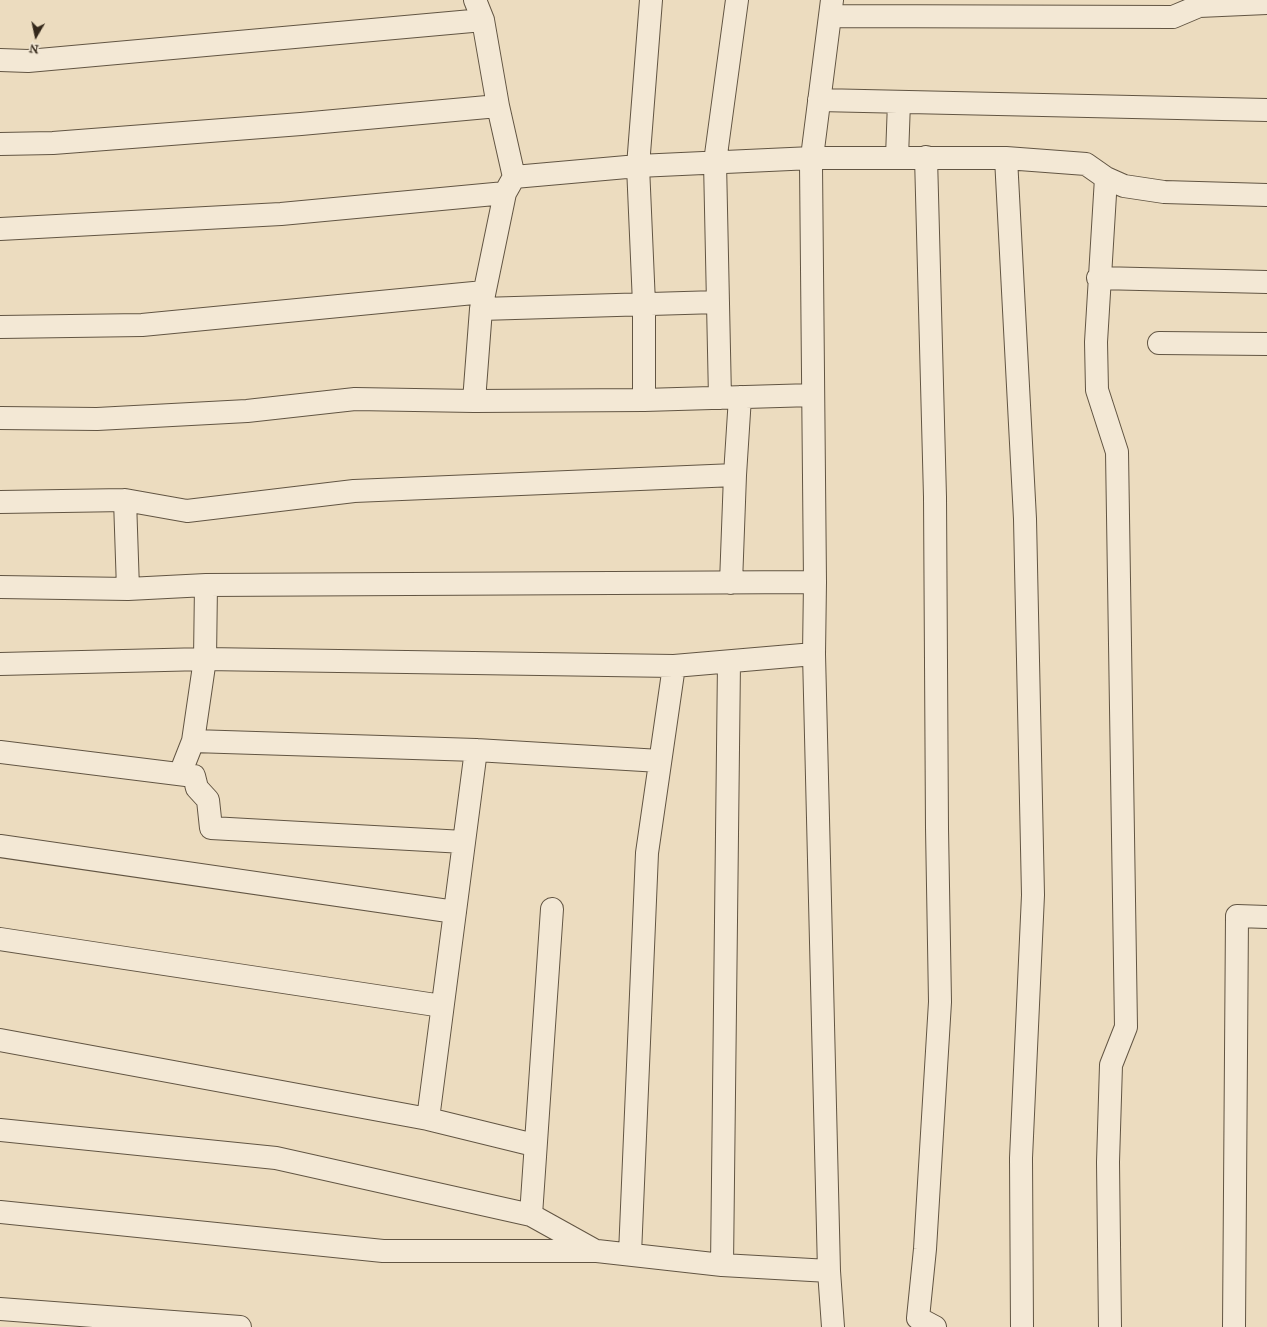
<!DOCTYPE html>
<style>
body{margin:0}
#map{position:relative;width:1267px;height:1327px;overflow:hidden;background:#ecdcbf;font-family:"IM FELL Great Primer",serif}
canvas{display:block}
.north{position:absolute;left:16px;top:16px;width:40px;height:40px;-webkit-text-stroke:3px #f3e8d5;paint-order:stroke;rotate:189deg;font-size:11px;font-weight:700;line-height:16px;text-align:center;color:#34281a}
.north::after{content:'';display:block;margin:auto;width:14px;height:18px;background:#34281a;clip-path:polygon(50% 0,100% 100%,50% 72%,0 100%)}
</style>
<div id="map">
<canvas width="1267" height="1327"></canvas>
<div class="north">N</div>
</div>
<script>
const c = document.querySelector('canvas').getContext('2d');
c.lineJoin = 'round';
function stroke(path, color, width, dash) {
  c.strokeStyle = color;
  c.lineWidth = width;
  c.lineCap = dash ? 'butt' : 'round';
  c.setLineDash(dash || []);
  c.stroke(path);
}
const minor = new Path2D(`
 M832,0L811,165L815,582L814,654L829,1271L833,1327
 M1198,0L1199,6L1267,3
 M830,16L1173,17L1199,6
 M0,60L28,61L483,20
 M819,100L1267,110
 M0,144L53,143L301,124L498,106
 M897,157L899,102
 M926,157L935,497L937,828L940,1002L925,1249L918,1318L935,1327
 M1006,158L1025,519L1033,895L1021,1158L1022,1327
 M514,177L638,166L812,158H1006L1086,164L1106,178L1124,186L1164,192L1267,195
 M1106,178L1096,342L1097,390L1117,452L1126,1027L1111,1065L1108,1162L1110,1327
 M0,229L281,214L505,193
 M1098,278L1267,282
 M481,309L718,302
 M0,327L142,325L484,292
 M1159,343L1267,344
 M720,398L715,162L737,0
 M644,400V304L638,166L651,0
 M474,401L481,309L505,193L514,177L498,106L483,20L475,0
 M0,418L97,419L247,411L355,399L474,401L644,400L813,395
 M125,500L128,589
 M0,502L125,500L187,511L354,491L735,475
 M731,583L735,475L740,397
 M0,587L128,589L206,585L815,582
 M0,664L205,659L674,666L814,654
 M193,741L476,750L660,761
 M0,752L194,776L197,788L208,800L211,828L464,842
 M180,774L193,741L205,659L206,585
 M0,846L455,912
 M0,939L442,1006
 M0,1040L428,1119L534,1145
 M428,1119L476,750
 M0,1130L276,1158L531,1215L594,1250
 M0,1212L383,1251H597L722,1265L829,1271
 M531,1215L552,909
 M630,1254L647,853L674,666
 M722,1265L729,662
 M0,1309L240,1327
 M1234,1327L1237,916L1267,917`);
stroke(minor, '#625543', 24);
stroke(minor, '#f3e8d5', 22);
</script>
